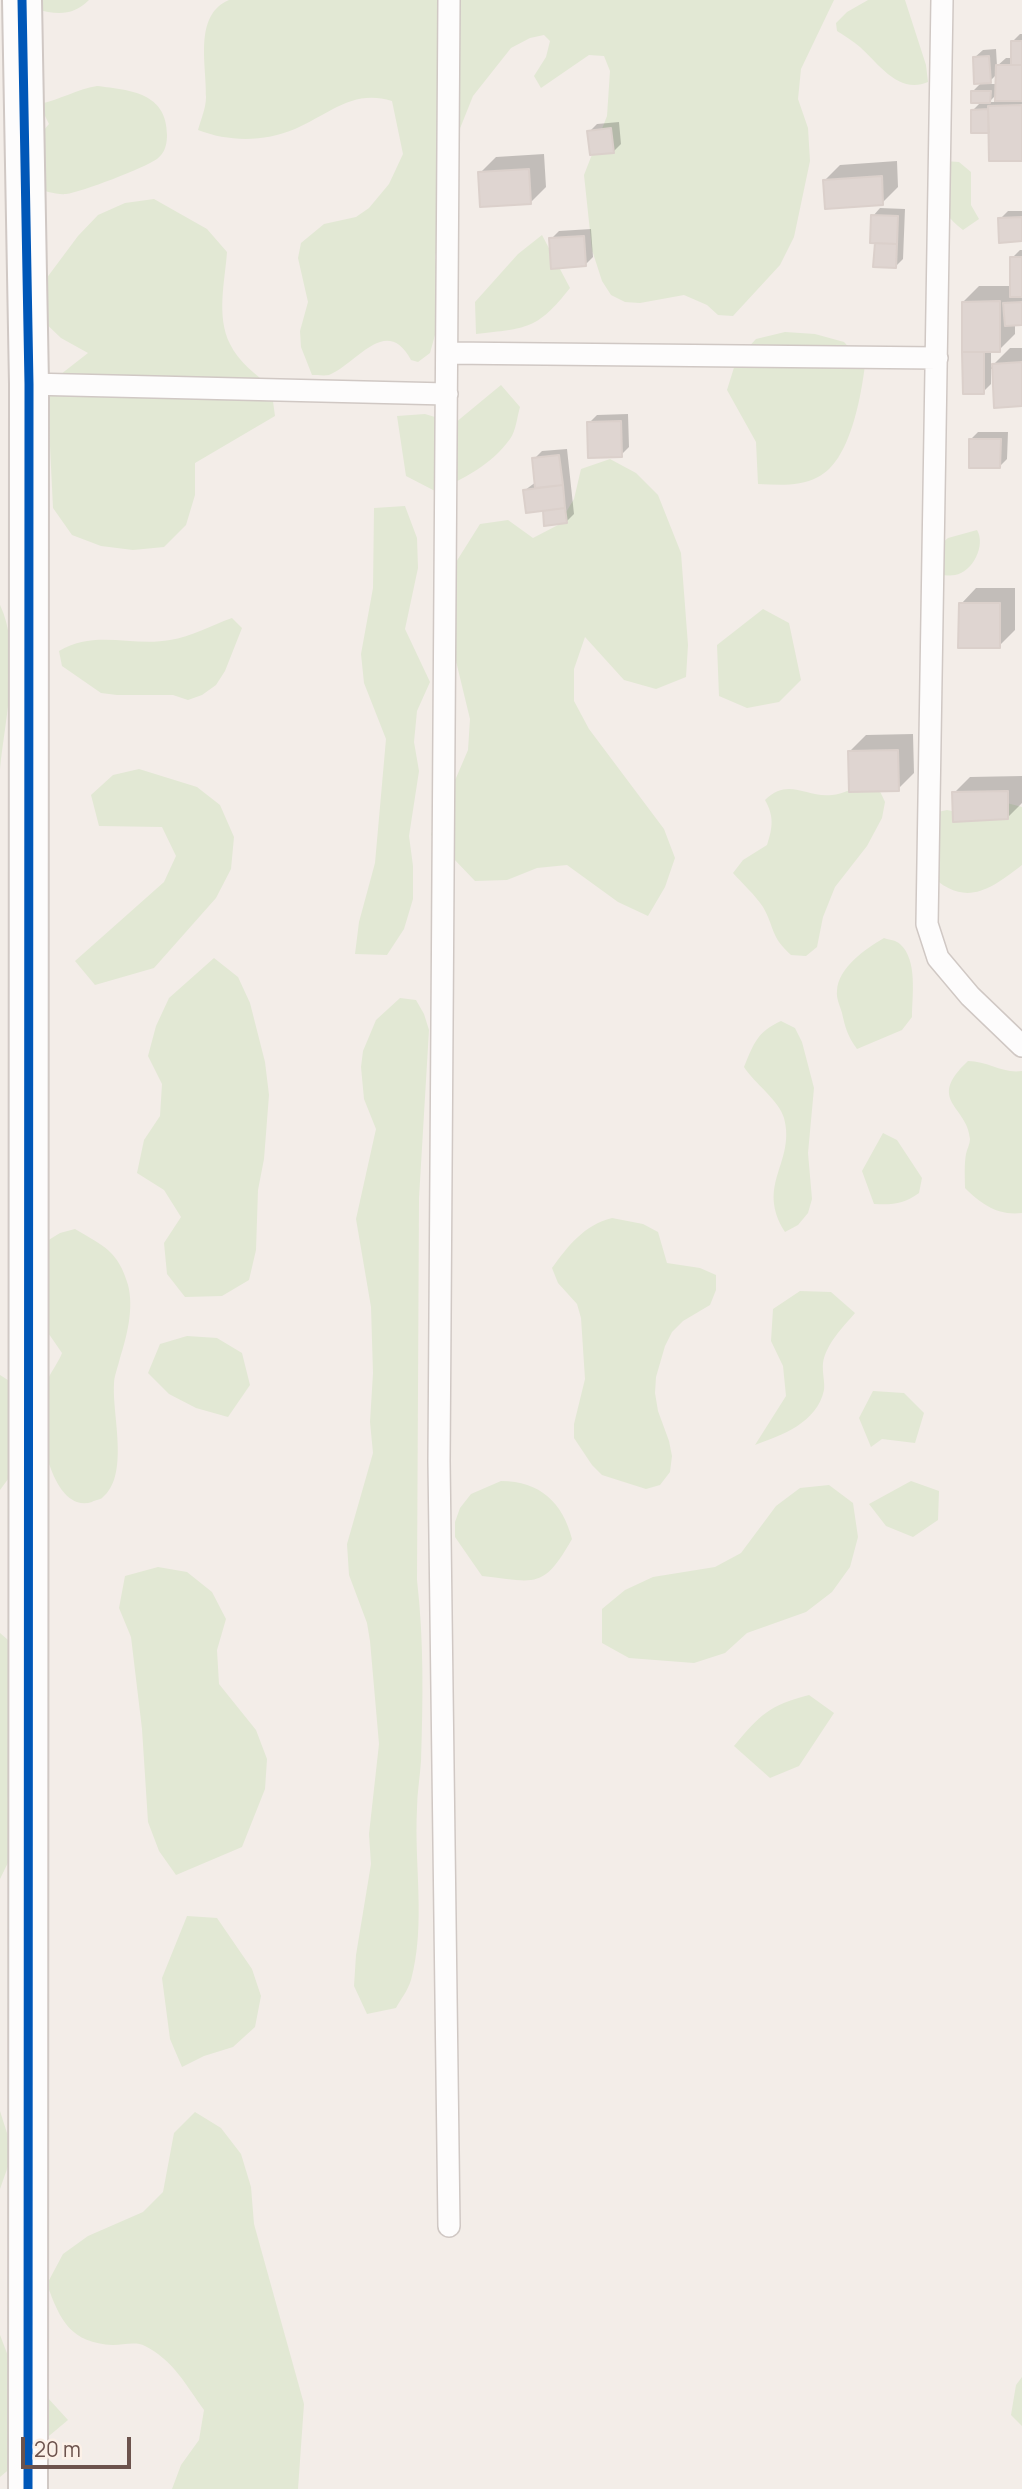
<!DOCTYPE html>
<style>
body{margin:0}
#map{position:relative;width:1022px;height:2489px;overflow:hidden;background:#f3ede8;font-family:Manrope,sans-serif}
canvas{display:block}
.scale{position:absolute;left:21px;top:2437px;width:110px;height:32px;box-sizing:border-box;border:4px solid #6c534d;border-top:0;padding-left:9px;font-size:21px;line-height:24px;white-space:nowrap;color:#6c534d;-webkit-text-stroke:5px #fcf1e8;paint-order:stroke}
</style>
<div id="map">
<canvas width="1022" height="2489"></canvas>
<div class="scale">20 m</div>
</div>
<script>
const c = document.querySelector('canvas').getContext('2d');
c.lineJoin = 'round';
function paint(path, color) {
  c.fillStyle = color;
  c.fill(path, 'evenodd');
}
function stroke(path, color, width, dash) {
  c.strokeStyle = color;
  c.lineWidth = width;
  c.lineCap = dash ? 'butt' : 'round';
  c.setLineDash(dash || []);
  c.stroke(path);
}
paint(new Path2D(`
 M36,0H89C73,16 57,15 36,9Z
 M229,0H834L801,69L798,99L808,128L810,161L794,237L780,265L733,316L718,315L707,305L684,295L640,303L625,302L611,295L602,281L592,250L584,175L607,116L610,71L604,56L589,55L541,88L534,76L546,57L550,41L544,35L530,38L511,48L473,96L457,136L435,258L443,306L430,353L418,362L411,360C386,314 357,364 329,375C324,376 317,375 312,375L301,347L300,331L308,302L298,258L301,243L324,224L356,217L369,208L389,184L403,154L392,101C352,89 330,114 295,129C264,142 229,142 198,130C201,119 206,108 206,97C207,66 193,15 229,0Z
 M868,0H905L926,65L928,82C899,95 878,63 860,47C853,41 845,36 837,31L836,23L847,12Z
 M97,86C131,90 167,93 167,135C167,144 165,153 157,159C144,168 82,192 66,194C56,195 44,190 34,189L28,148L49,124L39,104C60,100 77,89 97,86Z
 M945,161L959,162L971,172V205L979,219L963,230C933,207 942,195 945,161Z
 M154,199L207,229L227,252C225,281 216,316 230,344C238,361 256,375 271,387L275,416L195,463V495L186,525L164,547L133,550L101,546L72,535L53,508L47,385L88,353L61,338L39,317L40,287L78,236L98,215L125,203Z
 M542,235L570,288C537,330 527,328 476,334L475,302L518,254Z
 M785,332L815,334L844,342L865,365C861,397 850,462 818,477C799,487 778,485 758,484L756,442L727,390L736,361L756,339Z
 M501,385L520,407C517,417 516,431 510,439C492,464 463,480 435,491L406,476L397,416L425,414L455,423Z
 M610,459L636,473L658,495L681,553L688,645L686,677L656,689L624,680L585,637L574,669V701L589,729L664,829L675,858L665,887L648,916L618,902L567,865L537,868L507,880L475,881L431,835L439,804L456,778L468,750L470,719L455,657V628L446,578L480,524L508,520L533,538L558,525L574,499L581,469Z
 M405,506L417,538L418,568L405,629L430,682L417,711L414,742L419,771L409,836L413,866V899L404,929L387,955L355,954L359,922L375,863L386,739L364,683L361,654L373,588L374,508Z
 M977,530C986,545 973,572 955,575C950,576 944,575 938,575L936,548L948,538Z
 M0,605C22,651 5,719 0,769Z
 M763,609L789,623L801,680L779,702L747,708L719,696L717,645Z
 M232,618L242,628L225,671L216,685L202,695L188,700L173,695H117L101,693L62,666L59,651C95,629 132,647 170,640C191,637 212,625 232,618Z
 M139,769L197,787L220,805L234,837L231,869L216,898L154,968L95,985L75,961L164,882L176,856L162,827L99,826L91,795L113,775Z
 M863,784L878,787L885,802L882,818L867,846L835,887L823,917L817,947L806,956L791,955C770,936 775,928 763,907C755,895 743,884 733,873L743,860L767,845C773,827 774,816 765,800C789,777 805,798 832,795C843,794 853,788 863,784Z
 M1007,803L1022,807V865C987,892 964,908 927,872L933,813L947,810L962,813Z
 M884,938C889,940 896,940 900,944C918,960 912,996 912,1017L902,1030L857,1049C848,1037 845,1027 842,1013C840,1006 836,998 837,991C838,968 865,949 884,938Z
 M214,958L238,977L250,1003L265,1062L269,1095L264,1159L258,1190L256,1250L249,1280L222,1296L185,1297L167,1274L164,1243L181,1217L164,1190L137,1173L144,1140L160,1116L162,1084L148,1056L156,1026L169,998Z
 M400,998L416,1000L424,1014L429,1030L419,1198L417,1580C424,1640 423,1701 421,1761C420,1777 417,1793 417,1809C414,1865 426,1925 411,1980C408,1990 401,1999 396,2008L367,2014L354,1986L356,1955L371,1864L369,1834L379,1744L370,1641L367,1623L349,1575L347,1544L373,1453L370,1422L373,1373L371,1307L356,1219L376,1129L364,1099L361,1067L363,1051L376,1020Z
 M781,1021L795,1028L802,1042L814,1088L808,1153L812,1199L808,1213L798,1225L785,1232C755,1184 796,1163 784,1118C779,1100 754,1083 744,1067C754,1043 757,1032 781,1021Z
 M968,1061C988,1061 1003,1074 1022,1071V1213C998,1216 981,1204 965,1188C965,1177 964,1165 966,1154C967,1149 970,1144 970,1139C968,1106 925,1101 968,1061Z
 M883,1133L897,1140L922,1178L919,1193C904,1204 893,1205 874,1204L862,1171Z
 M612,1218L643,1224L658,1232L667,1263L700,1268L716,1275V1290L710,1305L683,1321L672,1332L665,1346L656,1377L655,1393L658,1411L669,1441L672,1456L670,1472L660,1485L646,1489L602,1475L592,1465L574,1438V1424L585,1379L581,1318L577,1304L558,1283L552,1268C568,1246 584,1225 612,1218Z
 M75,1229C103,1246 118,1250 128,1285C134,1308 127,1336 120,1358C118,1367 114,1376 114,1384C112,1415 130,1476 102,1498C101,1499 93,1501 92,1502C51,1515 36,1422 40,1395C41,1387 58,1364 62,1353L33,1311L47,1241L60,1233Z
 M800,1291L831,1292L855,1313C843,1327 826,1344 823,1363C822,1372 825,1382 824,1390C817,1423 782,1435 755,1445L786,1396L783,1366L771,1341L773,1309Z
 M187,1336L217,1338L242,1353L250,1385L228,1417L196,1408L169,1394L148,1373L160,1344Z
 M0,1375L11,1382L14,1471L0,1490Z
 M873,1391L904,1393L924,1413L915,1443L882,1439L871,1447L859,1418Z
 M501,1481C540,1481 563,1503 572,1539C543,1590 536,1582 482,1576L455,1537V1522L460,1508L471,1494Z
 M911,1481L939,1491L938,1520L913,1537L886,1526L869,1504Z
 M829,1485L853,1503L858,1537L850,1567L832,1592L806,1612L747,1633L725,1653L694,1663L629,1658L602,1643V1609L625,1590L653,1577L715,1567L741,1553L776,1506L800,1488Z
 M158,1567L187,1572L212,1592L226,1619L217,1650L219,1684L256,1730L267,1759L265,1789L242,1847L176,1875L159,1851L148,1822L142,1729L131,1637L119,1608L125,1576Z
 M0,1633L15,1646L22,1834L0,1879Z
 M809,1695L834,1713L799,1766L770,1778L734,1746C761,1714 768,1706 809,1695Z
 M187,1916L217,1918L252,1969L261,1996L255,2027L233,2047L204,2056L182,2067L170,2039L162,1978Z
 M0,2111L13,2152L0,2189Z
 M195,2112L221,2128L241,2154L251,2187L254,2224L304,2404L298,2489H172L181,2465L199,2440L204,2410C186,2385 173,2360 145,2346C136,2341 123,2345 113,2345C71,2343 60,2321 47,2284L63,2254L88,2236L143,2212L163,2192L174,2133Z
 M0,2335L18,2382L47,2397L68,2420L0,2477Z
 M1022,2377V2426L1011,2415L1016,2385Z`), '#e2e8d4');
paint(new Path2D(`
 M1020,34H1022V159L990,131L973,110L982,101L973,91L983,81L975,57L983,50L996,49L997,66L1006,58H1012V42ZM998,73L997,84H987ZM997,94L994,102H989Z
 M619,122L621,144L613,152L589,132L597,124Z
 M544,154L546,187L530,203L480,173L496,157Z
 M897,161L898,187L882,203L824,181L840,165Z
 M880,208L905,209L903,259L895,267L873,216Z
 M1008,211H1022V240L1000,219Z
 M591,229L593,257L585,265L551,239L559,231Z
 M1020,250H1022V324H1015V334L999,350H991V367L1010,348H1022V404L994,369H991V384L983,392L963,302L979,286H1012V258Z
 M628,414L629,447L621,455L589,423L597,415Z
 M978,432H1008L1007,459L1000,466L971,439Z
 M567,449L574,514L566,522L546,524L544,509L525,490L536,482L534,459L542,451Z
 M976,588H1015V630L999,646L961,604Z
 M913,734L914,773L898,789L850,751L866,735Z
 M1022,776V803L1007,818L954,793L970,777Z`), '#0003');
const building = new Path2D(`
 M1011,41H1022V65H1011Z
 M989,56L991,83L974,84L973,57Z
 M996,65H1022V101H995Z
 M971,91H991L990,103H971Z
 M1022,105V161H989L988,106Z
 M988,109L989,133H971V110Z
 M611,128L614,153L590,155L587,131Z
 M529,169L531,204L480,207L478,172Z
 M882,176L883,205L825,209L823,180Z
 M871,215L898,216L897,244L870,243Z
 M1022,217V241L999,243L998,218Z
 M584,236L586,266L551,269L549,238Z
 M875,243L897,244L896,268L873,267Z
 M1010,257H1022V297H1010Z
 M1000,301V352H962V302Z
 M1022,302V325L1005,326L1003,303Z
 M962,352H984V394H963Z
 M1022,362V406L994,408L992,364Z
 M621,421L622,457L588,458L587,422Z
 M969,439H1001L1000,468H969Z
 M559,455L563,485L535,488L532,458Z
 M563,485L565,508L526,513L523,490Z
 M565,508L567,523L544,526L543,511Z
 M959,603H1000V648H958Z
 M898,750L899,791L849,792L848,751Z
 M1008,791V819L953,822L952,792Z`);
paint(building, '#dfd5d1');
stroke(building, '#dbd0cb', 2);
const lane = new Path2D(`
 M942,0L927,924L938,958L970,996L1022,1046
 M447,353L937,358
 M29,384L447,394
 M449,2226L439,1460L449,0`);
const street = new Path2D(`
 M22,0L29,384L28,2489`);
stroke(lane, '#d0c8c4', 24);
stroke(street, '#d0c8c4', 42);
stroke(lane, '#fdfcfc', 21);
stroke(street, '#fdfcfc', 38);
stroke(new Path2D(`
 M22,0L29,384L28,2489`), '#0057b8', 9);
</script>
